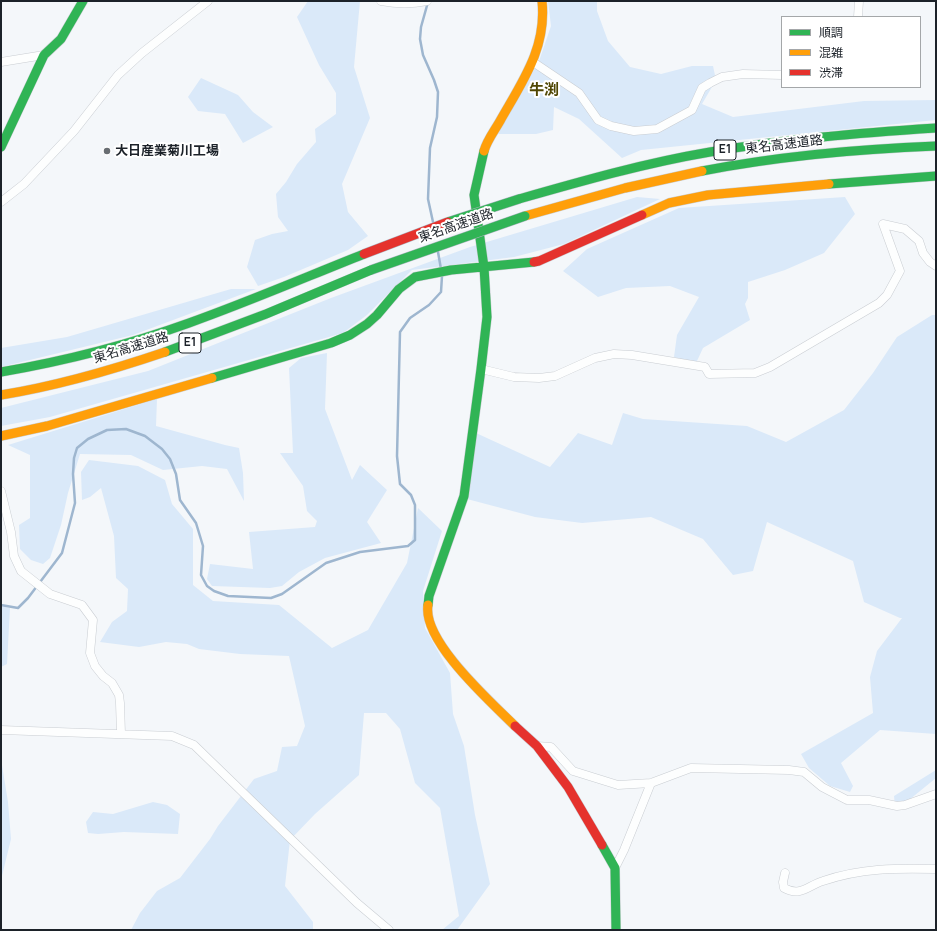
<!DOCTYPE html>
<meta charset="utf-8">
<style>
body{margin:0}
#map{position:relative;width:937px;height:931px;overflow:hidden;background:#f4f7fa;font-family:Manrope,"Noto Sans JP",sans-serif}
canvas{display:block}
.frame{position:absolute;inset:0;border:2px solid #1c2229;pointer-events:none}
.legend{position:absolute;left:781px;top:16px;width:140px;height:72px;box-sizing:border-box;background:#fff;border:1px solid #a4a7a9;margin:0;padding:5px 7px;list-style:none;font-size:12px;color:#1c2229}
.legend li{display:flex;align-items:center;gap:8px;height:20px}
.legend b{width:20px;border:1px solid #a4a7a9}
</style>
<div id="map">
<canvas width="937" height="931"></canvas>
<div class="frame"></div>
<ul class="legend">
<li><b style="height:5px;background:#30b455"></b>順調</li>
<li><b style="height:5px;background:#ff9f0a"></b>混雑</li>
<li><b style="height:5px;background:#e5322d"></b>渋滞</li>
</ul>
</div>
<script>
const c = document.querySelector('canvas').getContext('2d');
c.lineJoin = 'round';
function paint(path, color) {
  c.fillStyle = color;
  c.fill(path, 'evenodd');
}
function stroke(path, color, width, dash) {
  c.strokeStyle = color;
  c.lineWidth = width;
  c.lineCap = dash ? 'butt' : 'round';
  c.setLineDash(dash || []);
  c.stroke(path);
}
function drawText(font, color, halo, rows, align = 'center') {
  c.font = font + ' Manrope,"Noto Sans JP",sans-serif';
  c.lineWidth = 4;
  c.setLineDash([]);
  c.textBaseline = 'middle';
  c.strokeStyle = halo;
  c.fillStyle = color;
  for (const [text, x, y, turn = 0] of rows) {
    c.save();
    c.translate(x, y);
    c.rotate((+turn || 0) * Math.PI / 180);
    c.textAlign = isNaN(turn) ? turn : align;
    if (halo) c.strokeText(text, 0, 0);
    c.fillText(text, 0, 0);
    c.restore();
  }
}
paint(new Path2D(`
 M308,1H360L354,67L370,118L342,184L348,212L368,236L348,250L284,277L258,286L247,267L255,240L272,234L288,231L278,217L276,194L286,182L297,164L316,142L315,129L336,114V93L319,65L297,17Z
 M548,1H597V11L608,41L630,67L661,74L692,66H713L716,80L702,104L733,117L864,101L936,100V120L641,150L622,158L579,119L554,107L553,130L536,134H498L539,61L551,26Z
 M201,78L238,95L253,112L273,127L243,143L225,114L198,111L188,97Z
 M637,197L660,199L564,244L514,257L412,270L367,315L343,333L50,417L1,426V408L148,371L331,298L470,247Z
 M845,197L855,214L824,253L785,270L748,282V298L745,304L750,320L703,348L697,361L689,362L674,357L677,335L699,297L670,286L626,288L598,297L563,271L587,249L679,208Z
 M231,289H256L133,335L1,367V348L67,337Z
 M932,315H936V734L880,730L841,763L853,786L850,792L830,786L809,768L801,754L873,713L870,677L877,651L902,618H900L864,602L853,561L767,522L753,571L733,575L703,539L651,517L582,523L535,517L467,499L476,433L550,467L578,433L612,445L623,413L643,419L747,426L786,442L844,410L873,373L897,337Z
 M327,353L325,409L352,480L360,465L387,490L367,522L381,543L325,558L299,572L282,586L270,588L212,586L207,579L210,564L253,569L249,532L315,527L317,521L307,511L303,486L280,453H293L289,368L301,358Z
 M157,399L156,426L225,445L239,448L243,473L244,501L227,469L202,466L163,470L131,455L80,454L68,493L61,525L50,558L43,564L31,560L20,549L19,525L30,518V455L8,445Z
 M89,460L138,466L165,480L172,504L193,529V585L213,601L279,605L332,648L368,630L407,563L418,508L442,531L423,591L425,628L450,673L453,714L464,746L475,815L490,884L457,930H442L459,916L440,808L415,783L400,729L386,713H364L359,775L315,814L290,840L285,886L313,922V930H131L140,913L157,891L180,878L210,839L218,826L254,779L277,771L282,747L297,746L305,726L289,656L240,654L199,649L187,644L166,642L139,647L100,642L112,622L127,611L128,589L116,578L114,536L101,488L90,497L82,500L81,472Z
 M1,606L10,608L7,664L1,667Z
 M1,759L8,802L11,839L1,880Z
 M936,770V778L909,800L895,806L894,796Z
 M153,802L167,805L180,814L178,834L124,832L98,834L88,833L86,822L93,812L113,814Z`), '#dae9f9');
stroke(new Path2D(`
 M428,2L421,27L420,39L423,55L434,80L438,92L437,117L430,148L428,199L433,222
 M438,252L441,269
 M1,605L18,608L28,598L62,553L75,503L73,474L74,458L77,448L88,439L107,430L126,429L145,436L162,449L170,459L176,474L180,500L196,523L203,546L201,575L207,586L214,591L228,596L271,598L282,594L326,563L360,552L408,546L415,540V505L411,495L400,484L397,456L400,332L410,318L429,305L441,292L442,276`), '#9eb6cf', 2.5);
const street = new Path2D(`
 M381,1C396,4 413,4 427,1
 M858,17L859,1
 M1,62L44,55
 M533,62L579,93L598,120L611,126L634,131L657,129L692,110L702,88L710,83L722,77L743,74L782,75
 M1,202L24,184L74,131L118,75L142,53L208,1
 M481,369L514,377L539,378L555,376L595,358L614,354L632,355L705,367L709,374L755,373L770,367L879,303L887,295L900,271L883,224L905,229L919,241L923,253L930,262L936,266
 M1,491L11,532L14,556L21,571L50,594L82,605L93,620L90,653L95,666L103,676L112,683L119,695L120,703L121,734
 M1,730L172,736L194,745L357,903L389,930
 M537,746L551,747L573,771L618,785L651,783L691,768L789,770L804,772L822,787L847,800H869L897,806L905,805L936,794
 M615,868L624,850L651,783
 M785,873L783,882L784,888C801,897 807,886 823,881C861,868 897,868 936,869`);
const fast = new Path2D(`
 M1,147L44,55L61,39L83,1
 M702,171C780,156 857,149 936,146
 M829,184L936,176
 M519,199C582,181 645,163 710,152C785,139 860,133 936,128
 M165,352L266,314L371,270
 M1,372C65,361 128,345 189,323C248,302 306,277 364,254
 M212,378L331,343L350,335L367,324L377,315L399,289L415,277L451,270L534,262
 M428,605L429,596L464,496L481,369L487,317L484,267L474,195L484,151
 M602,845L615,868L616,930`);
const slow = new Path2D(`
 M484,151C487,140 495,130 500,121C522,82 547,48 542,1
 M642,215L669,203L708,195L829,184
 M525,216L625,188L702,171
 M1,395C57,386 112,370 165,352
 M1,436L47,426L212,378
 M428,605C422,641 491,702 515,726`);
const jam = new Path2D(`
 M534,262L539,261L642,215
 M515,726L537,746L568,787L602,845`);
stroke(street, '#c9cdd2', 9);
stroke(fast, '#c9cdd2', 10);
stroke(slow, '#c9cdd2', 10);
stroke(jam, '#c9cdd2', 10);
stroke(street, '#fdfefe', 8);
stroke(fast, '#30b455', 9);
stroke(slow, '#ff9f0a', 9);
stroke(jam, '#e5322d', 9);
const fastBridge = new Path2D(`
 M448,222L519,199
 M371,270L525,216`);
const jamBridge = new Path2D(`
 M364,254L448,222`);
stroke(fastBridge, '#abb4bf', 10, []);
stroke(jamBridge, '#abb4bf', 10, []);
stroke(fastBridge, '#30b455', 9);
stroke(jamBridge, '#e5322d', 9);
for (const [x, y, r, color] of [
 [107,151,4,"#686d72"]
]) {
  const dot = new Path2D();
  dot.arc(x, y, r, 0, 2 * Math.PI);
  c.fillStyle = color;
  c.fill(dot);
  stroke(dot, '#fff', 1.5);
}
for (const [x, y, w] of [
 [725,150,22],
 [190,343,22]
]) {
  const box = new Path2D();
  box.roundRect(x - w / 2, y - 10, w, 20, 3);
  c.fillStyle = '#fff';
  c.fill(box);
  stroke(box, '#1c2229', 1);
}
drawText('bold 12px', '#1c2229', null, [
 ["E1",725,150],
 ["E1",190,343]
]);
drawText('13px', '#1c2229', '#fff', [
 ["東名高速道路",784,145,-7],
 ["東名高速道路",456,226,-19],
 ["東名高速道路",131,348,-17]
]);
drawText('bold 13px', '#1c2229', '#fff', [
 ["大日産業菊川工場",115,151]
], 'left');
drawText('bold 15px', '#504704', '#fff', [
 ["牛渕",544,91]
]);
</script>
